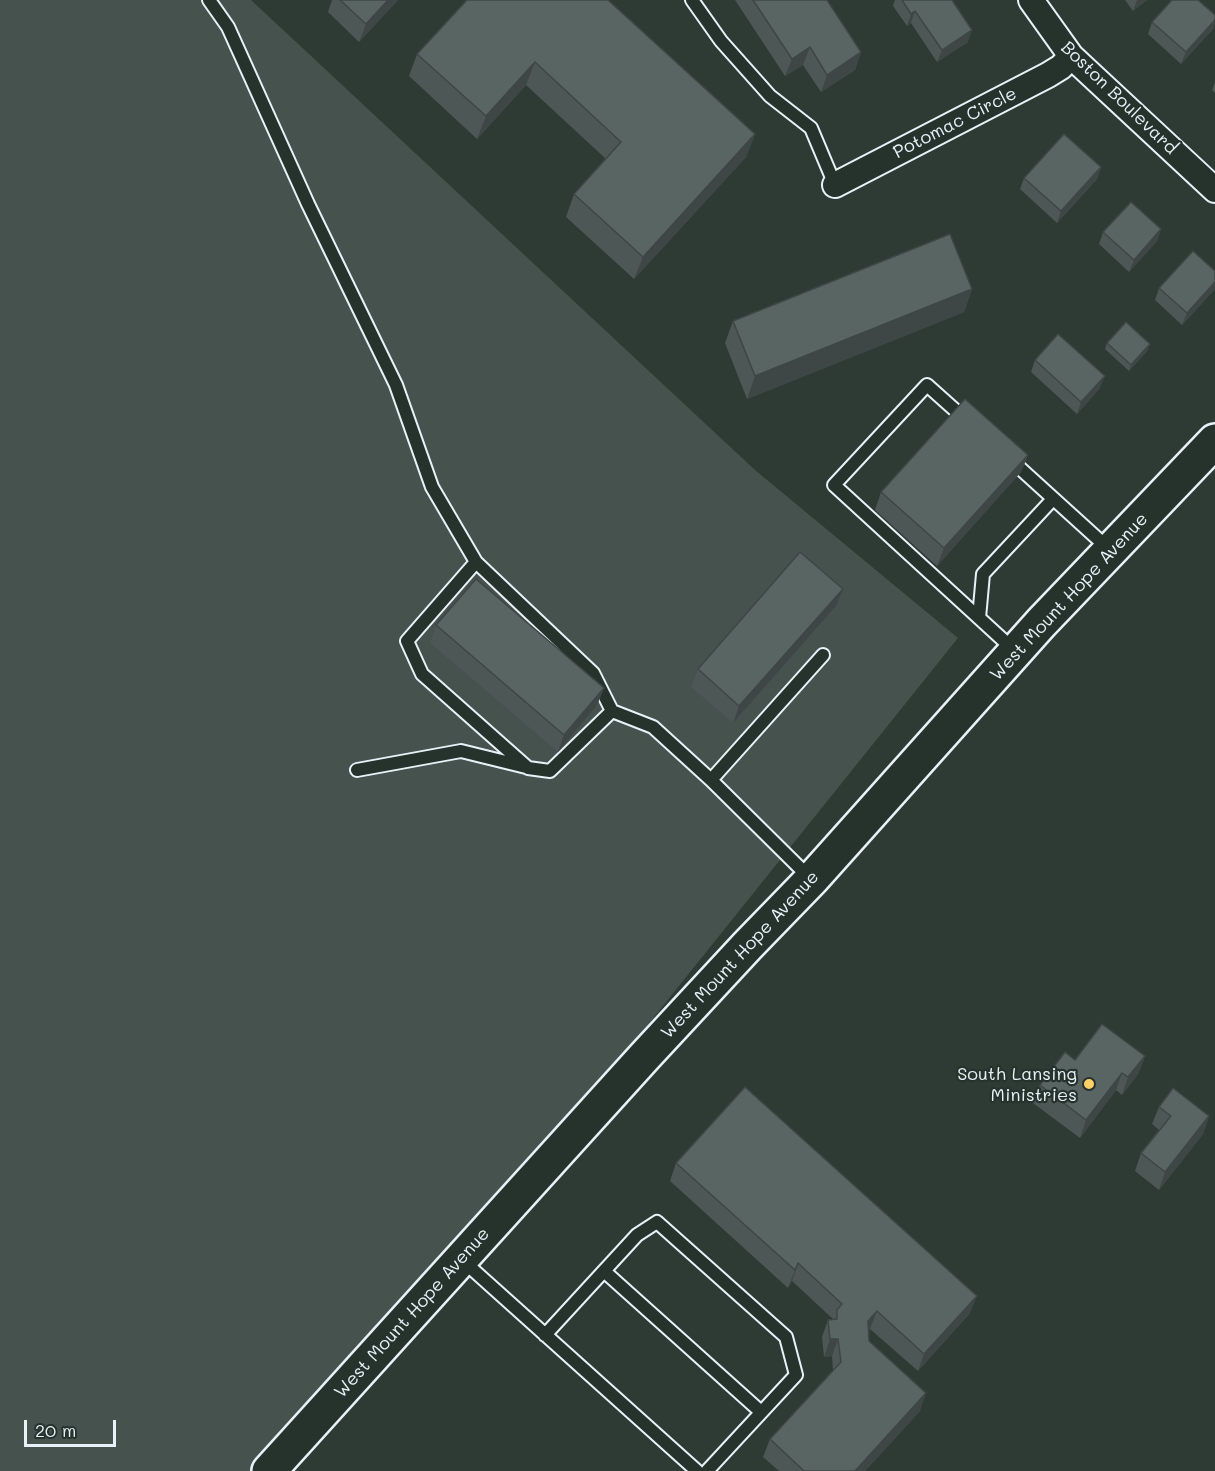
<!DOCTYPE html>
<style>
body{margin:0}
#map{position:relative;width:1215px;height:1471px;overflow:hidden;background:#2e3b35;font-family:Mali,sans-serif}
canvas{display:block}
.scale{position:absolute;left:24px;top:1420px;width:92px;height:27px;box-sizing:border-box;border:3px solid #e8f1f8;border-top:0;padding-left:8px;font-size:18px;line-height:21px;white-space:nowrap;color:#e8f1f8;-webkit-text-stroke:4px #26332d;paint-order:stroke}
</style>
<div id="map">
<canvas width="1215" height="1471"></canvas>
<div class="scale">20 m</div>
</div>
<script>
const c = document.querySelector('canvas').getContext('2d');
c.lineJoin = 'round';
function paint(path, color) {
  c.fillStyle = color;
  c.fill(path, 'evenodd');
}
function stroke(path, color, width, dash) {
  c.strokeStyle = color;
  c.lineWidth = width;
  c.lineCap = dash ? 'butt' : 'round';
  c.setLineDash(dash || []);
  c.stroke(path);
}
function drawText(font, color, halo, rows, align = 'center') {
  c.font = font + ' Mali,sans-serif';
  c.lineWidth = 4.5;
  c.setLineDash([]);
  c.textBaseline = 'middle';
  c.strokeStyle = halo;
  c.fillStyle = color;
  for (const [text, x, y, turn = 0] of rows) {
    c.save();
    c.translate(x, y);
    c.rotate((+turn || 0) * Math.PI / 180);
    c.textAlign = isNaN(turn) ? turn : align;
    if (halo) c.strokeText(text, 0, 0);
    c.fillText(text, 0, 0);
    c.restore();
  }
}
paint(new Path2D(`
 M0,0H251L755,470L958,638L460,1259L269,1471H0Z`), '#45524e');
const lane = new Path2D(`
 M209,0L228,27L308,204L396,385L432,487L476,562L593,673L612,711L550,771L528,768L422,674L407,641L476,562
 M692,0L721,41L770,96L811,128L835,185
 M965,419L927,385L834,485L1014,650
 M1012,461L1110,550
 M979,618L983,574L1053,499
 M612,711L653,727L711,780L810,878
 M357,770L461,751L526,767
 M711,780L823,655
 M461,1259L697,1471
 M604,1271L761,1412
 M545,1335L637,1235L657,1222L786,1337L796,1375L707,1471`);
const street = new Path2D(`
 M1031,0L1071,56L1215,190
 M835,185L1048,75L1061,67L1071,56`);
const secondary = new Path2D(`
 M269,1471L645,1056L748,945L812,879L1041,623L1215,441`);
stroke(lane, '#e8f1f8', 16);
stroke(street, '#e8f1f8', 28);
stroke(secondary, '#e8f1f8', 38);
stroke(lane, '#26332d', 12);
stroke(street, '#26332d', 24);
stroke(secondary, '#26332d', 33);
paint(new Path2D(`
 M332,0H398L359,42L328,12Z
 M467,0L755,134L746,157L634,279L566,217L574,194L606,159L526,85L477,139L409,76L417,54Z
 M735,0H827L861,52L855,70L821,92L803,65L785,76Z
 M895,0H902L968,42L937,62L911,23L907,26L893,6Z
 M1125,0H1147L1133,11Z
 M1215,15V23L1213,29L1181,64L1148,34L1152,22Z
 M1215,82V93L1212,90Z
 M1101,167L1097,179L1057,223L1020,189L1024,178Z
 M1161,229L1157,241L1129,272L1099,244L1103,232Z
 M1215,271V289L1182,325L1155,300L1159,288Z
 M972,289L964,312L747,399L725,343L733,321Z
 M1107,343L1148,350L1129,371L1105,349Z
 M1035,360L1100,388L1077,414L1031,372Z
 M1028,455L1021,472L937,566L875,510L881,492Z
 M843,589L836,606L733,723L691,687L698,669Z
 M436,625L604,688L597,705L558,752L430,643Z
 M1145,1056L1138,1074L1122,1095L1116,1090L1080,1138L1033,1103L1040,1085L1075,1060Z
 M1159,1107L1209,1116L1203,1134L1159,1190L1135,1171L1141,1153L1159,1130L1152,1124Z
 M676,1163L970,1313L918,1371L870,1329L868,1331L869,1341L920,1411L865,1471H779L763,1457L770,1439L833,1370L832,1356L824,1357L822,1337L828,1320L833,1319L792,1281L788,1288L670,1181Z`), '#4d5755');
paint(new Path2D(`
 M388,0H398L359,42L366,24Z
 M1137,0H1147L1133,11Z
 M915,11L911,23L907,26L911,14Z
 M1215,20V23L1213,29L1181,64L1186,52Z
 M972,30L968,42L937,62L942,50Z
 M810,47L803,65L785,76L792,59Z
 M861,52L855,70L821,92L827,75Z
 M535,62L526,85L477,139L486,116Z
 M755,134L746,157L634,279L643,257Z
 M1101,167L1097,179L1057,223L1061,211Z
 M1161,229L1157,241L1129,272L1134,260Z
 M1215,282V289L1182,325L1187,313Z
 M972,289L964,312L747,399L755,376Z
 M1150,344L1148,350L1129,371L1131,365Z
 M1105,376L1100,388L1077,414L1081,402Z
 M1028,455L1021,472L937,566L944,548Z
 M843,589L836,606L733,723L739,706Z
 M604,688L597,705L558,752L564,735Z
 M1145,1056L1138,1074L1122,1095L1128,1077Z
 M1122,1073L1116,1090L1080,1138L1086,1120Z
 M1209,1116L1203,1134L1159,1190L1165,1172Z
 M798,1263L792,1281L788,1288L795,1270Z
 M977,1296L970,1313L918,1371L924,1354Z
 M877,1311L870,1329L861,1339L868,1321Z
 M830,1339H838L832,1356L824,1357Z
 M926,1393L920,1411L865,1471H855Z`), '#3e4745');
const building = new Path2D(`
 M340,0H388L366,24Z
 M467,0H608L755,134L643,257L574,194L621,142L535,62L486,116L417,54Z
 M753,0H827L861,52L827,75L810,47L792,59Z
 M902,0H952L972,30L942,50L915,11L911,14Z
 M1172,0H1198L1215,15V20L1186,52L1152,22Z
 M1064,134L1101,167L1061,211L1024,178Z
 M1131,202L1161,229L1134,260L1103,232Z
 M950,234L972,289L755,376L733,321Z
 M1193,251L1215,271V282L1187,313L1159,288Z
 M1126,322L1150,344L1131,365L1107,343Z
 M1058,334L1105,376L1081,402L1035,360Z
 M965,399L1028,455L944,548L881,492Z
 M800,552L843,589L739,706L698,669Z
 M476,579L604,688L564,735L436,625Z
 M1102,1024L1145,1056L1128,1077L1122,1073L1086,1120L1040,1085L1065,1052L1075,1060Z
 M745,1087L977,1296L924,1354L877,1311L868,1321L869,1341L926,1393L855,1471H804L770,1439L841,1362L838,1339H830L828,1320L837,1319V1310L842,1304L798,1263L795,1270L676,1163Z
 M1173,1088L1209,1116L1165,1172L1141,1153L1171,1116L1159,1107Z`);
paint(building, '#596563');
stroke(building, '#3e4745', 1.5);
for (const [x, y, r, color] of [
 [1089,1084,6,"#ffd166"]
]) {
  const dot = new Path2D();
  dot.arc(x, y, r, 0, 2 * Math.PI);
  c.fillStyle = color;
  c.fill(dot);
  stroke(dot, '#26332d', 2);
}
drawText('18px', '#e8f1f8', '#26332d', [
 ["Boston Boulevard",1119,98,44],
 ["Potomac Circle",955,123,-27],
 ["West Mount Hope Avenue",1069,597,-47],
 ["West Mount Hope Avenue",740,955,-47],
 ["West Mount Hope Avenue",412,1313,-48]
]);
drawText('18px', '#e8f1f8', '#26332d', [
 ["South Lansing",1077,1074],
 ["Ministries",1077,1095]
], 'right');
</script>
